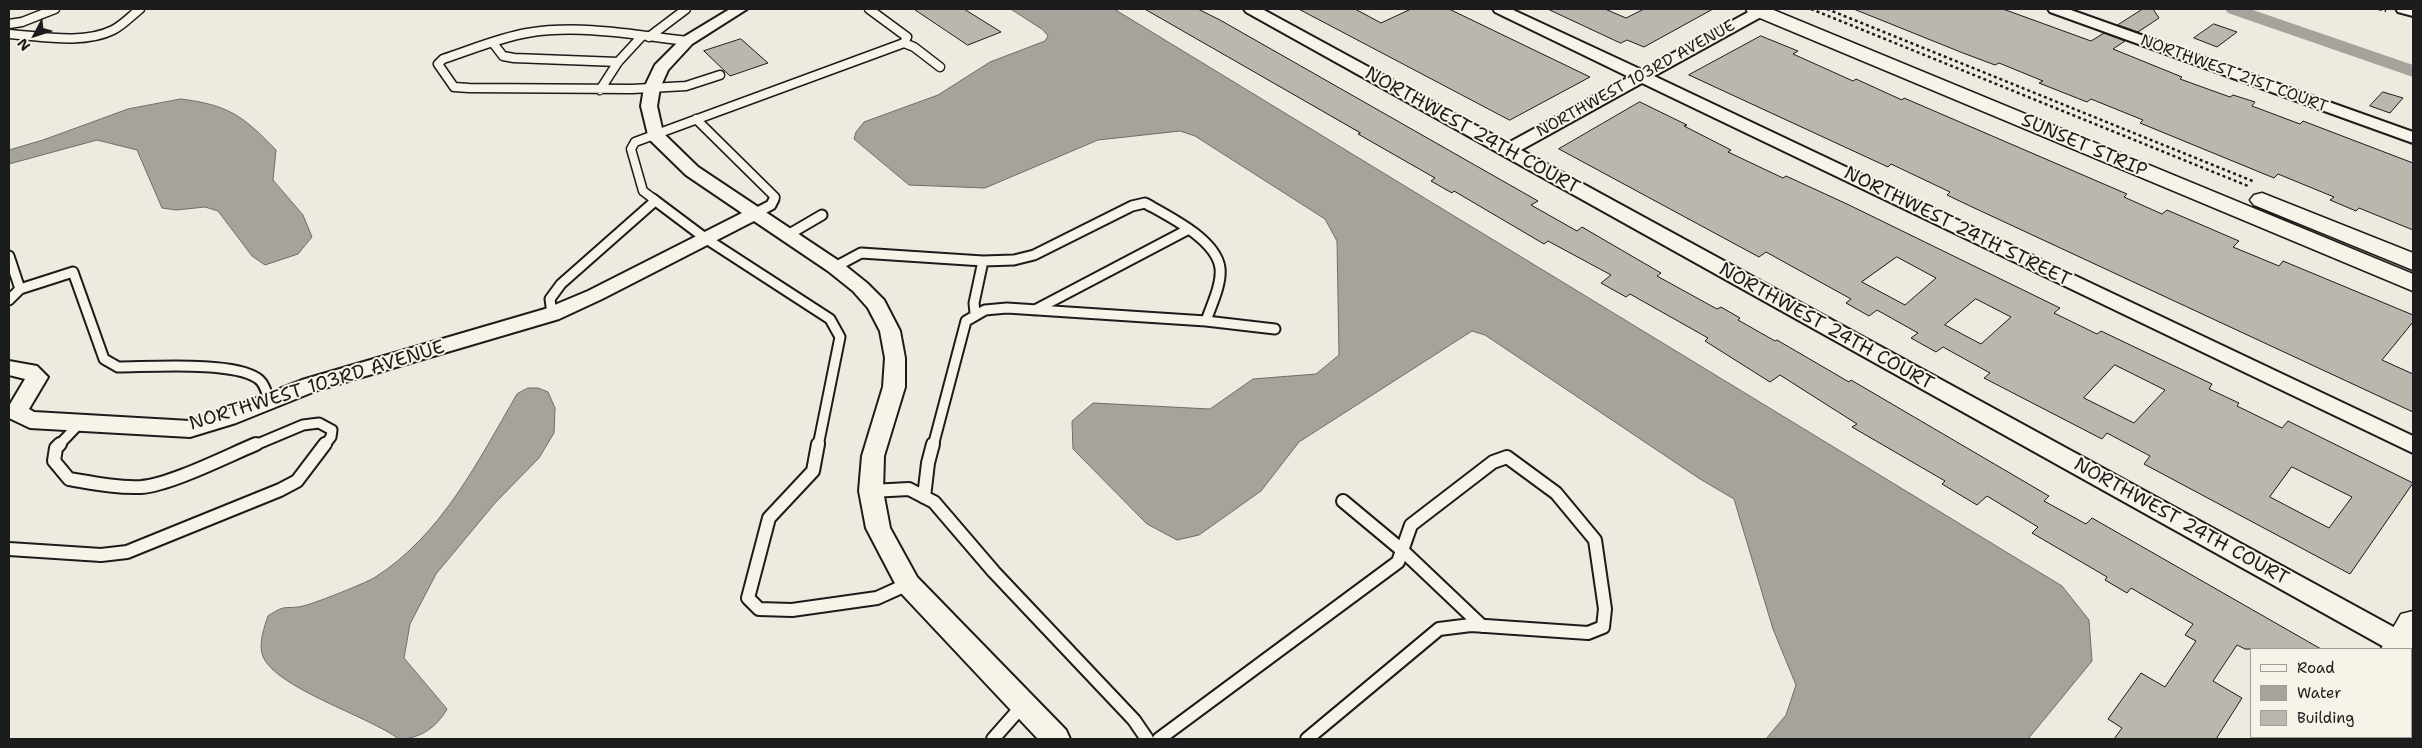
<!DOCTYPE html>
<style>
body{margin:0}
#map{position:relative;width:2422px;height:748px;overflow:hidden;background:#eeeae0;font-family:"Shantell Sans",sans-serif}
canvas{display:block}
.frame{position:absolute;inset:0;border:10px solid #1c1c1c;pointer-events:none}
.legend{position:absolute;left:2250px;top:648px;width:162px;height:90px;box-sizing:border-box;background:#f7f3e8;border:1px solid #9f9d96;margin:0;padding:6px 9px;list-style:none;font-size:15px;color:#1c1c1c}
.legend li{display:flex;align-items:center;gap:10px;height:25px}
.legend b{width:25px;border:1px solid #9f9d96}
.north{position:absolute;left:10px;top:10px;width:50px;height:50px;-webkit-text-stroke:4px #f7f3e8;paint-order:stroke;rotate:230deg;font-size:14px;font-weight:700;line-height:20px;text-align:center;color:#1c1c1c}
.north::after{content:'';display:block;margin:auto;width:18px;height:22px;background:#1c1c1c;clip-path:polygon(50% 0,100% 100%,50% 72%,0 100%)}
</style>
<div id="map">
<canvas width="2422" height="748"></canvas>
<div class="frame"></div>
<ul class="legend">
<li><b style="height:6px;background:#f7f3e8"></b>Road</li>
<li><b style="height:14px;background:#a6a39d"></b>Water</li>
<li><b style="height:14px;background:#bab7af"></b>Building</li>
</ul>
<div class="north">N</div>
</div>
<script>
const c = document.querySelector('canvas').getContext('2d');
c.lineJoin = 'round';
function paint(path, color) {
  c.fillStyle = color;
  c.fill(path, 'evenodd');
}
function stroke(path, color, width, dash) {
  c.strokeStyle = color;
  c.lineWidth = width;
  c.lineCap = dash ? 'butt' : 'round';
  c.setLineDash(dash || []);
  c.stroke(path);
}
function drawText(font, color, halo, rows, align = 'center') {
  c.font = font + ' "Shantell Sans",sans-serif';
  c.lineWidth = 4;
  c.setLineDash([]);
  c.textBaseline = 'middle';
  c.strokeStyle = halo;
  c.fillStyle = color;
  for (const [text, x, y, turn = 0] of rows) {
    c.save();
    c.translate(x, y);
    c.rotate((+turn || 0) * Math.PI / 180);
    c.textAlign = isNaN(turn) ? turn : align;
    if (halo) c.strokeText(text, 0, 0);
    c.fillText(text, 0, 0);
    c.restore();
  }
}
const water = new Path2D(`
 M1011,9H1114L2062,586L2089,620L2092,661L2028,739H1766L1786,715L1796,685L1773,629L1734,499L1700,479L1485,335L1472,331L1299,442L1261,491L1199,535L1177,540L1147,524L1073,449L1072,421L1093,403L1210,409L1253,379L1316,374L1339,355L1337,241L1325,219L1195,136L1180,131L1098,140L985,188L909,185L854,139L856,132L864,122L938,95L990,62L1045,41L1048,36L1043,30Z
 M181,99C229,105 243,116 276,150L273,180L303,215L312,237L298,254L265,265L252,256L218,211L205,207L176,210L162,208L137,150L97,140L9,164V150L43,140L128,109Z
 M528,388H538L548,392L555,408L554,433L539,458L495,503L436,574L410,624L404,658L447,709C437,727 420,739 399,739C368,716 278,689 263,657C258,644 264,628 268,616C287,603 285,610 303,606C316,603 363,584 374,578C442,535 478,461 517,394Z`);
paint(water, '#a6a39d');
stroke(water, '#6f6d69', 1);
paint(new Path2D(`
 M2225,9H2250L2413,65V77L2228,13Z`), '#a6a39d');
const building = new Path2D(`
 M914,9H964L1001,32L968,45Z
 M1145,9H1198L1220,20L1538,201L1531,205L1577,231L1582,227L1661,273L1657,276L1717,309L1721,307L1740,318L1738,320L1775,341L1777,340L1849,382L1851,380L2049,496L2044,501L2086,524L2092,518L2321,649H2245L2237,645L2213,681L2242,698L2216,739H2114L2122,728L2108,719L2141,673L2165,687L2196,641L2185,635L2193,624L2131,588L2127,593L2105,580L2107,577L2032,533L2038,527L1987,496L1977,505L1942,484L1945,481L1852,427L1857,424L1780,375L1770,382L1705,341L1708,338L1630,294L1626,297L1601,283L1611,275L1548,241L1544,244L1454,191L1452,193L1431,181L1435,178L1358,134L1360,133Z
 M1299,9H1355L1381,23L1411,9H1449L1590,77L1510,120Z
 M1548,9H1605L1626,18L1644,9H1713L1644,47L1627,40L1621,43Z
 M1854,9H2003L2091,41L2104,33L2125,41L2113,49L2182,77L2180,79L2230,97L2233,95L2255,102L2252,106L2300,124L2303,121L2413,163V230L2359,208L2356,211L2330,200L2334,197L2278,174L2274,178L2140,123L2143,120L2091,99L2087,102L2039,83L2043,81L1999,63L1995,65L1963,53Z
 M2143,9H2153L2159,18L2138,32L2118,25Z
 M2214,24L2237,32L2217,47L2194,38Z
 M1761,36L1798,51L1793,54L1853,81L1856,79L1902,100L1904,98L2127,194L2124,197L2162,214L2167,210L2239,241L2233,247L2279,266L2283,261L2413,315V322L2382,360L2413,374V412L1970,206L1947,195L1950,192L1891,164L1888,167L1689,75Z
 M741,39L768,63L730,76L704,51Z
 M2383,92L2403,98L2390,113L2370,106Z
 M1640,102L1687,125L1684,126L1731,150L1728,152L1783,178L1786,176L1847,204L2060,308L2054,313L2097,334L2101,331L2212,384L2209,389L2239,403L2237,406L2282,428L2288,421L2413,483L2350,574L2144,464L2150,456L2107,433L2102,439L2013,393L1984,378L1990,373L1943,347L1936,352L1911,338L1918,333L1877,310L1869,316L1846,303L1851,299L1766,252L1759,257L1559,149ZM1897,257L1936,278L1905,305L1862,282ZM1976,299L2011,317L1981,344L1945,325ZM2115,365L2165,390L2134,423L2084,398ZM2292,467L2352,497L2329,528L2270,497Z`);
paint(building, '#bab7af');
stroke(building, '#1c1c1c', 1);
const laneFar2 = new Path2D(`
 M9,24L22,22L55,9
 M9,34C40,36 83,45 113,30C123,25 131,16 140,9
 M649,37L686,9
 M687,41C635,35 580,24 527,33C498,38 471,50 443,59L438,64L454,87L469,88L632,89L686,86L720,75
 M493,43L503,56L514,58L618,62
 M904,43L914,47L940,67
 M600,90L618,62L642,36
 M696,119L775,197L774,200
 M655,200L643,191L631,149L635,142L904,43L907,37L869,9`);
const laneFar1 = new Path2D(`
 M653,199L705,238L830,319L840,337L818,446
 M754,214L771,205L774,199
 M786,236L822,215
 M9,256L20,289L73,272L104,359L118,367C149,367 233,361 257,378C265,383 267,394 269,402
 M835,267L861,253L983,261L1014,260L1034,255L1132,206L1145,203C1168,216 1216,239 1220,268C1222,284 1211,306 1206,321
 M9,300L20,289
 M1035,310L1189,229
 M975,313L974,303L983,261
 M552,314L550,299L561,284L655,201
 M58,446L80,423
 M253,446L303,425L319,423L332,430L331,437L324,446
 M933,446L966,321L985,310L1007,308L1206,321L1275,329`);
const lane = new Path2D(`
 M60,444L56,448L54,461L69,479C93,483 117,488 141,487C170,485 227,456 256,444
 M818,444L813,471L769,518L748,598L759,609L792,610L877,598L908,584
 M871,491L909,489L934,502L994,572L1134,720L1147,739
 M924,497L928,463L933,444
 M1343,501L1403,551L1482,626
 M9,549L101,555L127,552L280,490L297,481L325,444
 M993,739L1023,705
 M1159,739L1398,562L1411,525L1493,462L1507,457L1556,493L1595,540L1605,609L1603,627L1588,633L1471,625L1439,629L1307,739`);
const street = new Path2D(`
 M730,9H747L692,44L668,70L660,88L657,106L663,133L698,167L842,263L867,283L884,300L900,331L905,358V387L884,456L883,491L890,528L917,577L1066,730L1070,739H1038L899,591L866,528L859,491L862,456L883,387L885,358L880,331L868,308L853,291L828,271L754,221L602,299L559,319L318,390L236,423L190,437L30,428L9,418V406L25,379L9,375V361L37,366L48,377L29,409L34,412L190,421L221,412L302,380L545,309L588,291L742,213L686,175L649,139L641,106L644,88L655,65L682,38Z
 M1244,9H1262L1508,143L1629,77L1495,12L1493,9H1511L1642,70L1754,9H1772L1770,12L1654,76L2413,436V453L1642,83L1521,150L2410,636L2413,643L2411,650L2388,649L1246,12Z
 M2048,9H2068L2413,132V143L2050,12Z
 M2396,9H2413V16L2398,12Z`);
const secondary = new Path2D(`
 M1746,9H1771L2413,274V291L1748,13Z
 M2262,193L2413,253V270L2254,205L2250,200L2254,195Z
 M2413,611V653L2411,657V649H2381L2401,614Z
 M2326,737H2362L2361,739H2325Z`);
stroke(laneFar2, '#1c1c1c', 11);
stroke(laneFar1, '#1c1c1c', 13);
stroke(lane, '#1c1c1c', 16);
stroke(street, '#1c1c1c', 4);
stroke(secondary, '#1c1c1c', 3);
stroke(new Path2D(`
 M1811,9L2248,186
 M1827,9L2255,182
 M2379,9L2386,11`), '#1c1c1c', 2.5, [3, 3]);
stroke(laneFar2, '#f7f3e8', 8);
stroke(laneFar1, '#f7f3e8', 9);
stroke(lane, '#f7f3e8', 12);
paint(street, '#f7f3e8');
paint(secondary, '#f7f3e8');
drawText('16px', '#1c1c1c', '#f7f3e8', [
 ["NORTHWEST 21ST COURT",2234,74,20],
 ["NORTHWEST 103RD AVENUE",1636,79,-29]
]);
drawText('19px', '#1c1c1c', '#f7f3e8', [
 ["NORTHWEST 24TH COURT",1472,131,29],
 ["SUNSET STRIP",2084,146,23],
 ["NORTHWEST 24TH STREET",1957,227,26],
 ["NORTHWEST 24TH COURT",1826,327,29],
 ["NORTHWEST 103RD AVENUE",317,386,-17],
 ["NORTHWEST 24TH COURT",2181,522,29]
]);
</script>
